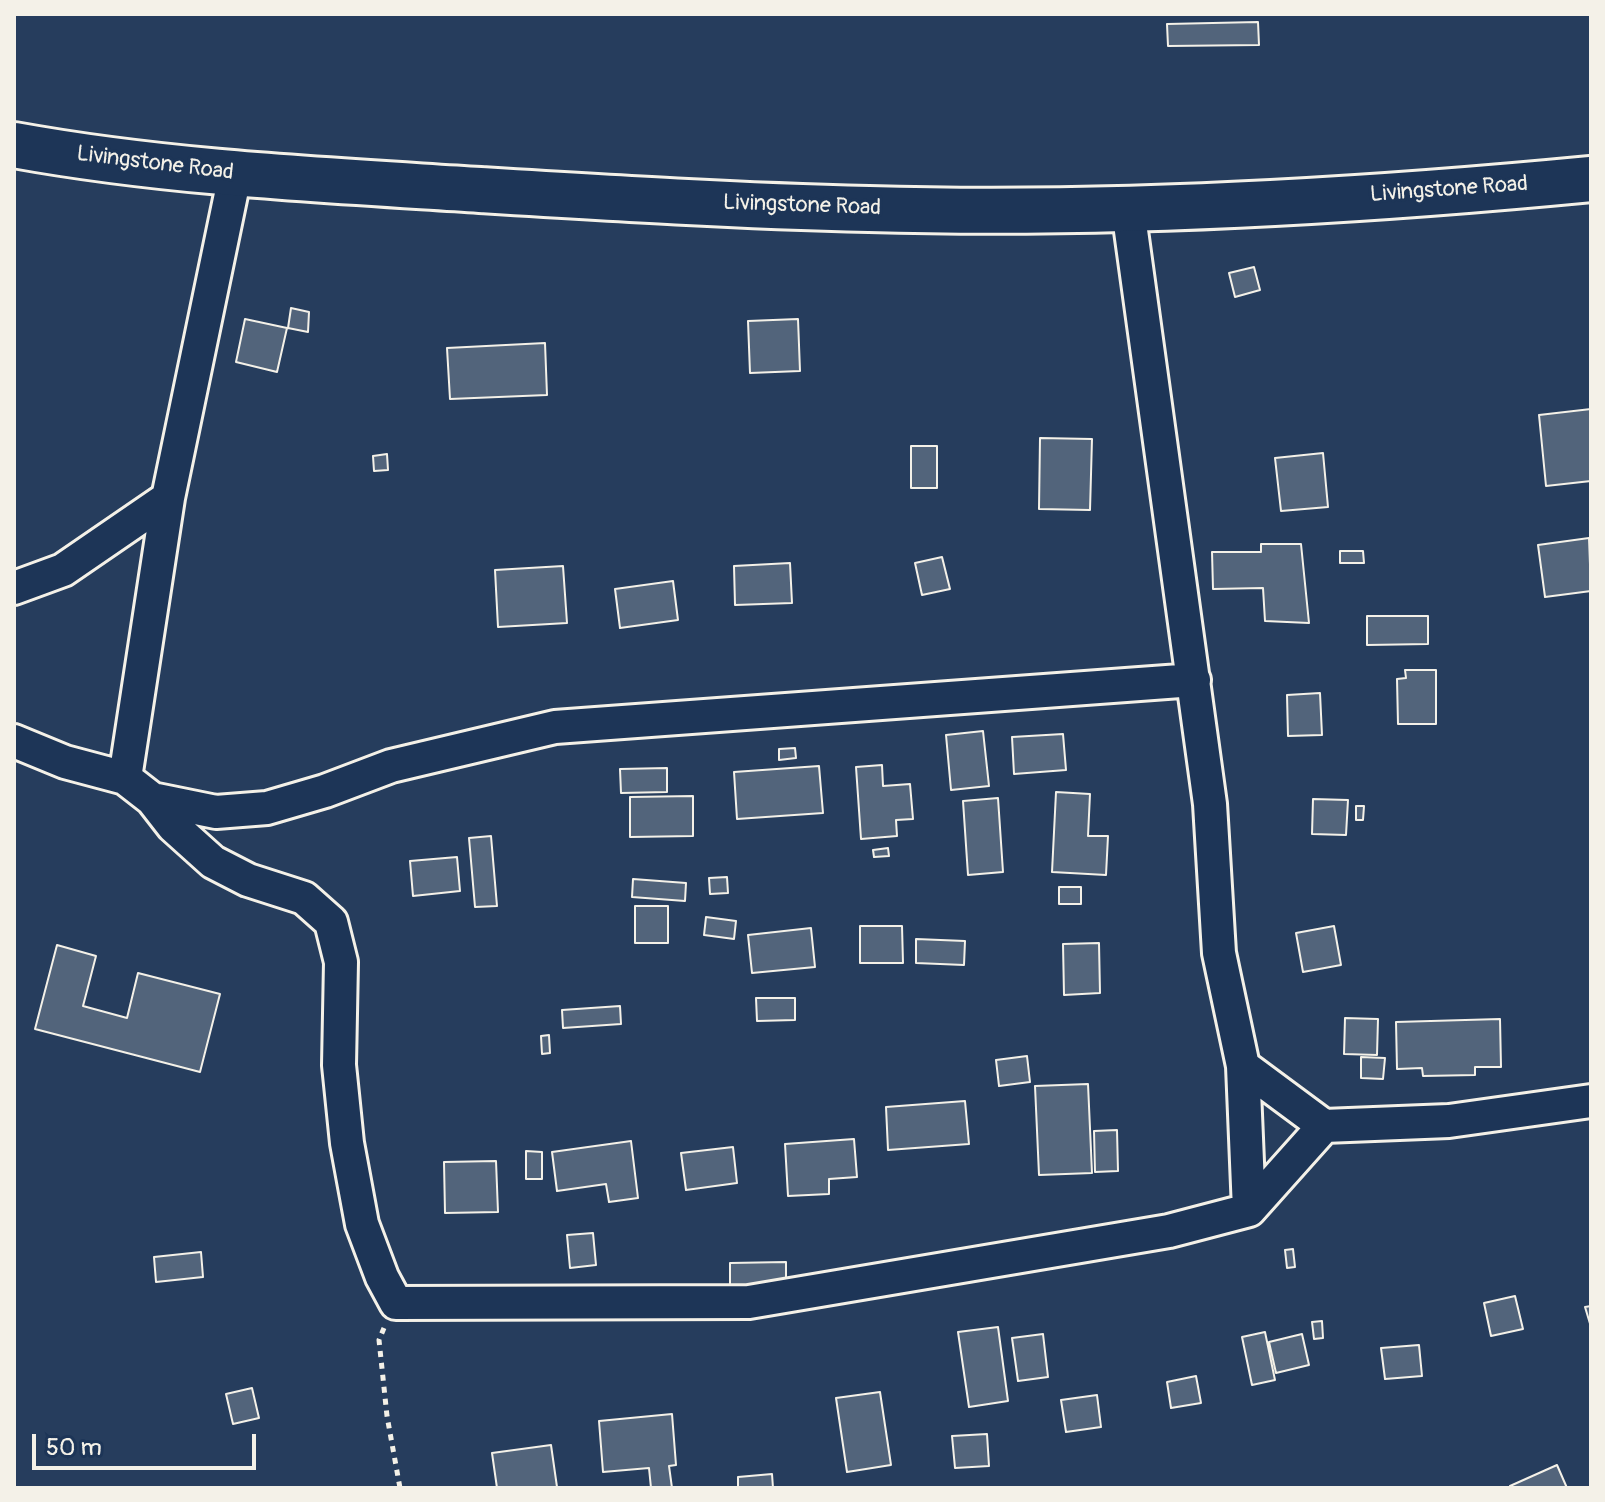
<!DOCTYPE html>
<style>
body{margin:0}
#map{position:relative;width:1605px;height:1502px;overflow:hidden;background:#263d5d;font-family:Pangolin,sans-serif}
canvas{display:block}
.frame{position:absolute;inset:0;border:16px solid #f4f1e8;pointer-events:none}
.scale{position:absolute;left:32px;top:1434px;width:224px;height:36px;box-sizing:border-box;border:4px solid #f4f1e8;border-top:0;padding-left:10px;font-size:24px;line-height:28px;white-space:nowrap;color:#f4f1e8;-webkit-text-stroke:6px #1d3557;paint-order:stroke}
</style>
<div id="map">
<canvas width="1605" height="1502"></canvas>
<div class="frame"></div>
<div class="scale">50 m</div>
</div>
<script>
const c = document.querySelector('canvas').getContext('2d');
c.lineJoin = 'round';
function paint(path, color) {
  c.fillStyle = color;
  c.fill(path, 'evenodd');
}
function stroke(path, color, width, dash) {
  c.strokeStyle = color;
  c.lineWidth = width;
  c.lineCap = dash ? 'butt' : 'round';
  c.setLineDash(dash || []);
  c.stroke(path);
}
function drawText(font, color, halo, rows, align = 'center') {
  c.font = font + ' Pangolin,sans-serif';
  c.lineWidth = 6;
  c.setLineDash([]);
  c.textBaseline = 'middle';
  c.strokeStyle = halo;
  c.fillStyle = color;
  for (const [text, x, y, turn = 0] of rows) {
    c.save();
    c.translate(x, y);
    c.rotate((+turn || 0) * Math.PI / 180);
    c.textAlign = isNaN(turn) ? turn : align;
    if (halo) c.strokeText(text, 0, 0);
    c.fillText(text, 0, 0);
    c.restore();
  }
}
const building = new Path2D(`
 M1258,22L1259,45L1168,46L1167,24Z
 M1254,267L1260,290L1235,297L1229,273Z
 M291,308L309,312L308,332L288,328Z
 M245,319L287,328L277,372L236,362Z
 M798,319L800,371L750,373L748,321Z
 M545,343L547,395L450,399L447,348Z
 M1591,409V481L1546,486L1539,415Z
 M1040,438L1092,439L1090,510L1039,509Z
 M911,446H937V488H911Z
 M1323,453L1328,507L1281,511L1275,458Z
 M387,454L388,470L374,471L373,456Z
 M1589,538L1591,591L1545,597L1538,545Z
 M1261,544H1301L1309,623L1265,621L1263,588L1213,589L1212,552H1261Z
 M1340,551H1363L1364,563H1340Z
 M942,557L950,589L922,595L915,563Z
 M790,563L792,603L735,605L734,566Z
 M563,566L567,623L498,627L495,570Z
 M673,581L678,620L620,628L615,589Z
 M1367,616H1428V644L1367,645Z
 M1405,670H1436V724H1398L1397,679L1406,678Z
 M1320,693L1322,735L1288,736L1287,695Z
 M983,731L989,786L951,790L946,735Z
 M1063,734L1066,770L1014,774L1012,737Z
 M795,748L796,758L779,760V749Z
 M882,765L883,786L910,784L913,819L896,820L897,836L861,839L856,767Z
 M819,766L823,813L737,819L734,772Z
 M667,768V792L621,793L620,769Z
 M1056,792L1090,794L1088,836H1108L1106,875L1052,872Z
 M693,796V836L630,837V797Z
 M998,798L1003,872L968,875L963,801Z
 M1313,799L1348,800L1346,835L1312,834Z
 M1356,806H1364L1363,820H1356Z
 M491,836L497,906L475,907L469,838Z
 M888,848L889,856L874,857L873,850Z
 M457,857L460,891L413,896L410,861Z
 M727,877L728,893L710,894L709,878Z
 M633,879L686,883L685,901L632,897Z
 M1059,887H1081V904H1059Z
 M635,906H668V943H635Z
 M706,917L736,921L734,939L704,935Z
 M860,926H902L903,963H860Z
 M1334,926L1341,965L1303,972L1296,933Z
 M811,928L815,967L752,973L748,935Z
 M916,939L965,941L964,965L916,963Z
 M1099,943L1100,993L1064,995L1063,944Z
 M57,945L96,956L83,1006L127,1018L138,973L220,994L200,1072L35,1029Z
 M756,998H795V1020L757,1021Z
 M620,1006L621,1024L563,1028L562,1010Z
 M1345,1018L1378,1019L1377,1055L1344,1054Z
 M1500,1019L1501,1067H1475V1075L1423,1076L1422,1068L1397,1069L1396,1022Z
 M549,1035L550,1053L542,1054L541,1036Z
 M1027,1056L1030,1082L999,1086L996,1060Z
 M1361,1057L1385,1058L1383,1079L1361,1078Z
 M1088,1084L1092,1173L1039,1175L1035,1086Z
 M965,1101L969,1144L888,1150L886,1107Z
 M1117,1130L1118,1171L1095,1172L1094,1131Z
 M854,1139L857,1177L829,1179V1194L788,1196L785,1144Z
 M631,1141L638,1198L609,1202L606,1184L557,1191L552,1152Z
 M733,1147L737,1183L686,1190L681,1153Z
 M526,1151L542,1152V1179H526Z
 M496,1161L498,1212L445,1213L444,1162Z
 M593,1233L596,1265L570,1268L567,1235Z
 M1293,1249L1295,1267L1287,1268L1285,1250Z
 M201,1252L203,1277L156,1282L154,1257Z
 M786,1262V1292H730V1263Z
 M1515,1296L1523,1329L1491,1336L1484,1303Z
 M1591,1306V1327L1585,1307Z
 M1322,1321L1323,1338L1314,1339L1312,1322Z
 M998,1327L1008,1401L969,1407L958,1332Z
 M1265,1332L1275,1380L1252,1385L1242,1337Z
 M1043,1334L1048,1377L1018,1381L1012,1338Z
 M1302,1334L1309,1365L1276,1373L1269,1342Z
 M1419,1345L1422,1376L1385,1379L1381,1348Z
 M1196,1376L1201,1403L1171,1408L1167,1382Z
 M252,1388L259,1418L233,1424L226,1394Z
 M880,1392L891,1465L847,1472L836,1398Z
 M1097,1395L1101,1427L1066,1432L1061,1400Z
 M672,1414L676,1465L669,1466L672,1488H651L649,1468L603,1472L599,1421Z
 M987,1434L989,1466L955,1468L952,1436Z
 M551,1445L557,1487L497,1488L492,1453Z
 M1557,1465L1567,1488H1511L1510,1486Z
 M772,1474L773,1488H738V1477Z`);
paint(building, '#52647b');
stroke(building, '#f4f1e8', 2);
const street = new Path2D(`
 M1128,209L1210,804L1219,953L1243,1066L1324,1126L1449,1121L1591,1101
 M14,588L63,570L168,498
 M14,741L65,762L125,778L152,799L216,812L267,808L325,791L391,766L555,727L1194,680
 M125,778L168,498L235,175
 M152,799L173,826L213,862L248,880L304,898L331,922L341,962L339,1065L347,1143L362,1224L382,1277L396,1303L749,1302L1169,1231L1249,1210L1243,1066
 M1249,1210L1324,1126`);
const highway = new Path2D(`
 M14,145C168,173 324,180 480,190C610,198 739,206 869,209C1109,216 1352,202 1591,179`);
stroke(street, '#f4f1e8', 38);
stroke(highway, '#f4f1e8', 50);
stroke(new Path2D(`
 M384,1328L379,1340L387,1416L400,1488`), '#f4f1e8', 5, [6, 6]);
stroke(street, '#1d3557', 32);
stroke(highway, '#1d3557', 44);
drawText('22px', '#f4f1e8', '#1d3557', [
 ["Livingstone Road",155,164,7],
 ["Livingstone Road",1449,190,-4],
 ["Livingstone Road",802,206,2]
]);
</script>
